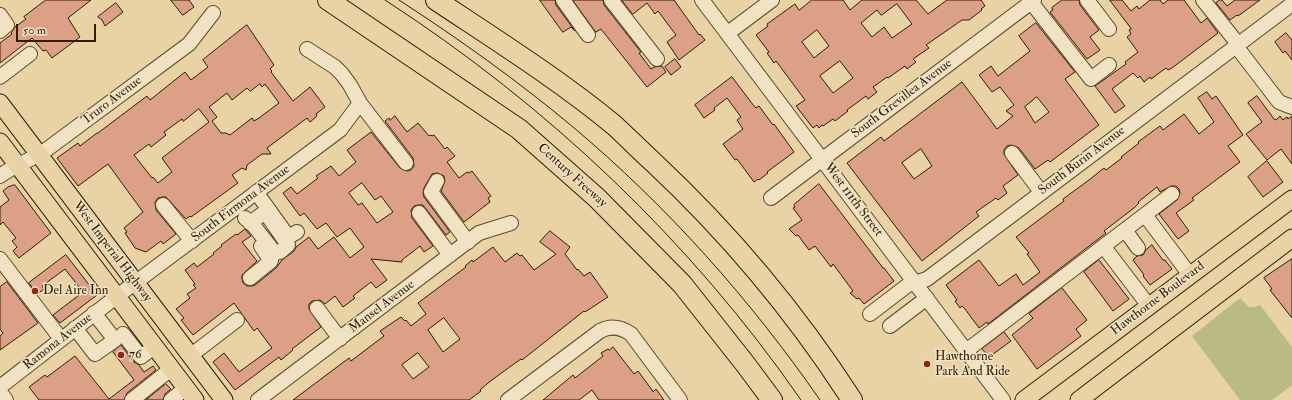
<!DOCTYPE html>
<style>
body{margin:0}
#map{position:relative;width:1292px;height:400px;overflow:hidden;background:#e9d2a4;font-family:"IM FELL Double Pica",serif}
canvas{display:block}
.scale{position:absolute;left:16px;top:24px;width:80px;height:18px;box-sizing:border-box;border:2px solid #2e1e05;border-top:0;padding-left:5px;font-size:12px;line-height:14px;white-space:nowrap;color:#2e1e05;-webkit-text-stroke:3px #f1e2c4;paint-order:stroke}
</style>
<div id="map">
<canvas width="1292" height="400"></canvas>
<div class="scale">50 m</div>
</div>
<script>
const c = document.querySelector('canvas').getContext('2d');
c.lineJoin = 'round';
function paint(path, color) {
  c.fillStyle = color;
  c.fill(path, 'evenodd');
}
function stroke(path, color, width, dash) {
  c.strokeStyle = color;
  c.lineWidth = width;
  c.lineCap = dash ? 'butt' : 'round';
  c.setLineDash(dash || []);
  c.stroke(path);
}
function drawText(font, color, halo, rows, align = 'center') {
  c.font = font + ' "IM FELL Double Pica",serif';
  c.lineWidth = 3;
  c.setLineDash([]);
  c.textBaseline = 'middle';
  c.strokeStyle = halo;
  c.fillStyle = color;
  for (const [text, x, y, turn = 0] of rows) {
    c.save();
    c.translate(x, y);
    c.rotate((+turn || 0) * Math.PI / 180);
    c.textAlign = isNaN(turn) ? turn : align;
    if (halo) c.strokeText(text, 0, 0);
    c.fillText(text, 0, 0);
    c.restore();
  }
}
paint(new Path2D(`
 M1240,298L1249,307H1255L1260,305L1292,347V386H1291L1272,400H1240L1192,336Z`), '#babb84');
const building = new Path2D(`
 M46,0H91L68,18L80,37L52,58L46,50L43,51L32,38L0,63V43L12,34L11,33L15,27L26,19L24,17Z
 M171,0H189L194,7L183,15Z
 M540,0H555L556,5L575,31L571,27L563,32Z
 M573,0H603L604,5L641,52L639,53L651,69L654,67L662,66L666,72L647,87L601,29L596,32Z
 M622,0H674L699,35L700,34L705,40L679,60L667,42L676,35L658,11L655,14L647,3L633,14Z
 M812,0H843L850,10L862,0H916L928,14L947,0H981L985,6L981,9L982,10L969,20H962L926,45L929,48L913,59L916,62L907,69L905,66L888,78L887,77L873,87L877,92L868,99L866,96L847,110L848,111L835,121L833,119L823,126L822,125L819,128L817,125L813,128L796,106L805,100L776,61L774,63L767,53L769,52L756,35L768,26L767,24L795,4L799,10ZM897,4L912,24L892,38L884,27L872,37L861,23L877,10L881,15ZM817,30L829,46L814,58L802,42ZM840,61L853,78L833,93L820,76Z
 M1062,0H1079L1080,5L1099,30L1090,37L1100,50L1087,59L1050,12L1053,10L1052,8Z
 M1110,0H1122L1131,11L1137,6L1139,9L1150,0H1160L1163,4L1168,0H1184L1201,23L1207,18L1218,33L1172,68L1168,70L1166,68L1151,79L1150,77L1144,82L1140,76L1138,78L1133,73L1112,89L1125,106L1115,113L1095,86L1126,64L1125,62L1138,52L1127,37L1131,34L1129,30L1131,29Z
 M1220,0H1222L1227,6L1235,0H1260L1238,16L1237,15L1230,20L1216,3Z
 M116,3L123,12L105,26L102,20L98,17Z
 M1036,23L1075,72L1065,79L1099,125L1050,162L1048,160L1035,169L1019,148L1011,145L1007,146L1004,150V154L1018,175L1003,186L1007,193L998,200L996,198L976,212L979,216L922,261L847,163L881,137L884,141L962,82L997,129L1013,116L1006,111L1014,105L1000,87L992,92L979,75L991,66L998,76L1030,51L1019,36ZM1037,97L1049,112L1035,123L1025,107ZM921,149L932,166L914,179L902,163Z
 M247,25L274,65L270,69L272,71L271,72L293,101L310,87L325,107L316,114L317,116L310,122L307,118L267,148L271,154H262L247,165L246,170L242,168L232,175L238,183L191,217L190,216L186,219L166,197H162L158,198L155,202L156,210L176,234L163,244L161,241L146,252L135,248L125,233L127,232L124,228L143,212L108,164L78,186L57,158L78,143L80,146L97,133H98L147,96L150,100L185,72L191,80L208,67L203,60ZM260,84L262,87L265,84L279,103L259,118L254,121L252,118L230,135L226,133H221L212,121L217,117L209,107L227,93L232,100L247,88L250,91ZM199,109L209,122L162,158L172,172L158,183L153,177L152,178L134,155L149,144L151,147L166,135L164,132L182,119L183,121Z
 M1286,33L1292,40V60L1285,51L1283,53L1275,42Z
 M675,59L681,67L671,75L665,67Z
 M732,77L754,106L756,108L759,106L773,125L774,124L794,152L767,172L768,173L759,180L758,179L754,182L737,159L735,160L723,144L743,129L737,120L741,117L727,98L714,108L715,110L704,118L695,105Z
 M1207,92L1212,99L1216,96L1243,135L1228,146L1240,162L1192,198L1194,200L1176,213L1189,231L1178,239L1159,214L1177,200L1180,193L1179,189L1176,186H1171L1160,192L1157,187L1138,202L1139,203L1134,208L1104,231L1106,233L988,324L987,322L979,328L965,309L962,306L960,308L955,301L957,300L946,285L979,260L999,286L1016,274L1023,285L1040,272L1027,254L1029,253L1016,237L1064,201L1063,199L1089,180L1104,168L1106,170L1122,158L1121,157L1139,143L1138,142L1160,126L1163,130L1184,114L1199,134L1214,122L1198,98Z
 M1257,96L1274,119L1276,120L1280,116L1283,120L1287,117L1288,119L1292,116V164L1281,149L1267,160L1246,134L1262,122L1248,103Z
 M395,116L407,132L418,123L429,136L431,135L432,136L434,135L445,149L447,147L455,156L447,162L459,178L467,172L469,173L472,171L491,196L488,198L490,202L464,222L441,191L445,181L444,176L437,173L432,174L424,188L423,193L424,197L450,232L446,235L423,205H418L414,206L411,210L412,218L433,246L424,252L420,246L402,260V262L371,259L387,280L376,288L371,282L353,296L355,298L343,307L335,296L325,304L320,300L312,301L309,304V309L321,327L292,349L293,350L281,360L279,357L235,390L213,362L224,353L239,372L272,348L257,328L254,331L234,303L193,335L181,320L184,318L176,309L190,298L187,294L196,288L193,285L195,284L185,270L194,263L197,267L214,254L213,253L222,246L221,245L236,234L237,235L245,229L251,236L242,242L257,261L242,275V279L243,283L247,286H252L255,285L276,268L282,260L294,251L296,247L309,237L318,249L334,237L350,258L364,247L350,228L337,237L326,223L317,229L304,213L300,216L283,193L291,187L297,194L318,178L316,176L331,166L339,176L356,162L347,150L371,132L400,168L407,171L411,170L414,166L413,158L385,121L389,118L390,120ZM362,183L375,200L381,196L393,212L377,223L362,203L358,205L349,193Z
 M1267,161L1283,182L1263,197L1248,177Z
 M819,184L883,268H884L894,281L864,304L859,298L857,299L850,293L853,291L833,264L831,267L815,246L809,250L798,235L796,236L789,229L802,220L793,208L795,207L794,205Z
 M15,185L51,233L19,258L13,251L17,247L12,241L16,238L3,222L0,225V207L9,200L3,191L8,187Z
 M550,231L570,247L565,254L577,270L578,269L584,276L590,272L608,297L585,312L584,311L522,360L521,359L507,369L488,383L480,390L481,391L469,400H293L349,358L351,361L384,336L380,331L401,317L405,321L406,320L411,326L426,314L418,303L466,267L465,266L472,260L473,262L493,247L505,262L517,253L520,256L522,255L534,270L556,254L540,242ZM444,318L460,339L443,352L428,330ZM418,353L429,367L413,379L402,365Z
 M1152,245L1163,260H1165L1172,269L1150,285L1143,276L1144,275L1133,260L1137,256L1143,255L1146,250Z
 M66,255L97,295L60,323L53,315L83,292L65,269L42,286L44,289L37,294L29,283Z
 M1292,259V318L1270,290L1272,289L1264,278Z
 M1099,260L1129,299L1113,311L1084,272Z
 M7,282L38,323L0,350V336L3,333L0,329V287Z
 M1062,288L1087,320L1076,329L1081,336L1037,369L1012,335L1033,318L1029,314Z
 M1004,332L1011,341L989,357L982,349Z
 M121,345L134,362L139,365L144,372L153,366L156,370L127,393L124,400H39L29,387L45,375L47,377L75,356L109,399L134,380L113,352Z
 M613,347L634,374L638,371L652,390L653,392L656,389L664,400H599L592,390L579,400H543L573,375L575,378L603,356L601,353L608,349L609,350Z
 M166,384L171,389L165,394L163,400H146Z`);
paint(building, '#dba085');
stroke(building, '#2e1e05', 1);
const minor = new Path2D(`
 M563,0L588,35
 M611,0L657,59
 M702,0L1003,400
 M1087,0L1109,29
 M1203,0L1238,44
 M1031,2L1091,79L1109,65
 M0,15L7,25L0,31
 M728,33L772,0
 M1236,46L1279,102L1292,107
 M307,49L335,67L342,74L350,85L360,103L406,163
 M0,77L30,54
 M1012,153L1041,192
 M0,176C14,165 32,160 46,150L189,44L213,13
 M437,181L431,192L468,242
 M256,192L287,235L290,236L297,232
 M771,198L1034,0
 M163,205L192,241
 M419,213L450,255
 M1145,215L1190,275
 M245,218L254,226L275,253L280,252L288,245L265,212L250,223
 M1125,230L1138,248
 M1104,247L1149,306
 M0,259L61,339
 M250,278L271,261L261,246
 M317,308L340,339
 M870,314L908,285L927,279L1292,4
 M890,326L927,298
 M75,328L95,354L115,340L94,313
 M123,334L141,357L154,347
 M966,351L1172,194
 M190,356L237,320
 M0,387L116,297L340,130L360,103
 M0,392L6,400
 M132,400L171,369
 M171,400L186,388
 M258,400L479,233L511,223
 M508,400L600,331C611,325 621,327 631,334L680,400`);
const major = new Path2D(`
 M0,103L224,400
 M0,142L195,400
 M1024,400L1292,199
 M1079,400L1292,238`);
const highway = new Path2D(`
 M328,0L519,129L597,198L682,284L746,365L772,400
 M436,0C496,40 558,79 614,125C627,137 640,150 653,162C729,233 796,313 852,400`);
stroke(minor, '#5d4b2d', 16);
stroke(major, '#2e1e05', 19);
stroke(highway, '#2e1e05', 22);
stroke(minor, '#f1e2c4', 14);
stroke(major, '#e9d2a4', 17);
stroke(highway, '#e9d2a4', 20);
stroke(new Path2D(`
 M385,0C547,105 691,241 801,400
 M399,0C459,39 518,81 573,127C667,206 750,299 820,400`), '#2e1e05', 1);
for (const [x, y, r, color] of [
 [35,291,4,"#8f2418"],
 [121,355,4,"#8f2418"],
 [927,364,4,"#8f2418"]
]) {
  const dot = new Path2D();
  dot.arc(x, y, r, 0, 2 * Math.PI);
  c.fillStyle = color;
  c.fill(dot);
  stroke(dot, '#f1e2c4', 1.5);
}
drawText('13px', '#2e1e05', '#f1e2c4', [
 ["South Grevillea Avenue",902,99,-37],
 ["Truro Avenue",112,101,-37],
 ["South Burin Avenue",1082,161,-37],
 ["Century Freeway",572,176,42],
 ["West 111th Street",853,200,53],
 ["South Firmona Avenue",241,204,-37],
 ["West Imperial Highway",112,252,53],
 ["Hawthorne Boulevard",1158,299,-37],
 ["Mansel Avenue",382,307,-37],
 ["Ramona Avenue",58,342,-38]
]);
drawText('13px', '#2e1e05', '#f1e2c4', [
 ["Del Aire Inn",43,291],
 ["76",129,355],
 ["Hawthorne",935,357],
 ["Park And Ride",935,372]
], 'left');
</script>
